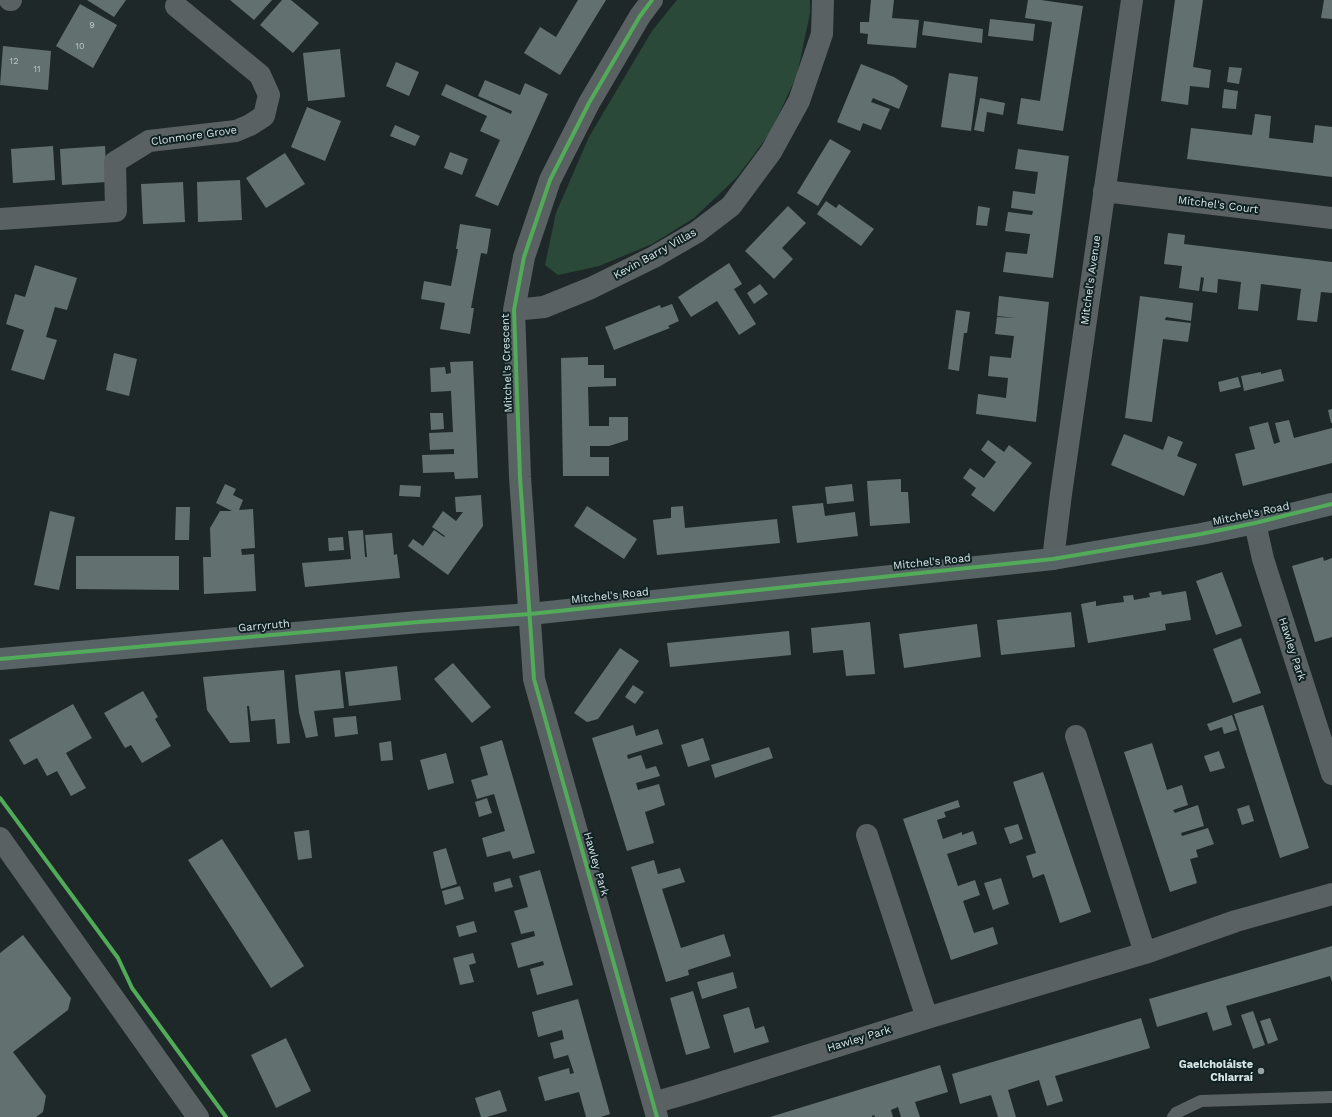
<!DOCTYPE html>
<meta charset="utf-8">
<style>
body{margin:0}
canvas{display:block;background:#1e2829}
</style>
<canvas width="1332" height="1117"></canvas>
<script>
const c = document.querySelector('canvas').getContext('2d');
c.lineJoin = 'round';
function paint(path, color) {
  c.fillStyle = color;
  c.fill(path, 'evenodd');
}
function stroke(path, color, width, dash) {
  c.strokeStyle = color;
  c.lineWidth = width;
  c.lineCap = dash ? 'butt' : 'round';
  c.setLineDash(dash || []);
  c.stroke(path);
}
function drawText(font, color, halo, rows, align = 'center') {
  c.font = font + ' "Work Sans",sans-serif';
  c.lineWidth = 4;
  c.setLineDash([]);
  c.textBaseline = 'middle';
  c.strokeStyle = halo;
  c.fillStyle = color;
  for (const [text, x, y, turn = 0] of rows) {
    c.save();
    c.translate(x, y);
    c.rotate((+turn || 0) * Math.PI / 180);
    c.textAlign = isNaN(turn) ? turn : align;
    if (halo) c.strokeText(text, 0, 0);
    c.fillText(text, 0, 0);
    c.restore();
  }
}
paint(new Path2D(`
 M677,0H810V13L797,75L770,133L737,177L694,218L652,244L599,266L558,275L545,265L556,213L589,137L652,31Z`), '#2b4939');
paint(new Path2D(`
 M87,0H126L114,17Z
 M230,0H272L254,20Z
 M282,0H291L319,23L293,53L260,25Z
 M578,0H606L560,75L524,53L540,27L556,37Z
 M871,0H894L892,18L919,20L916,48L867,44L868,34L860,33V22H869Z
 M1028,0H1041L1083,6L1063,131L1017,124L1021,98L1040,101L1052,22L1025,18Z
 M1175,0H1203L1193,67L1211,70L1209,88L1190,86L1188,105L1161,101Z
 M1324,0H1332V19L1321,18Z
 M80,4L117,25L93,68L56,46Z
 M990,19L1035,24L1033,41L988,36Z
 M924,21L983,29L982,43L922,35Z
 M3,46L51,51L48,90L0,85Z
 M340,49L345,97L308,101L303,53Z
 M396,62L419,72L409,96L386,86Z
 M861,64L894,77L908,86L899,109L873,98L871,102L890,109L881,130L863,123L860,131L837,122Z
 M1229,67L1242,68L1239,84L1227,82Z
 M949,73L978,77L971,131L941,127Z
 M485,80L520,95L525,83L548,94L498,206L475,196L500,140L480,131L487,116L441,95L446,84L511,114L512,111L478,96Z
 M1224,89L1238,91L1236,109L1222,108Z
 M980,98L1005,103L1003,115L987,112L984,132L974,130Z
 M307,107L341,121L325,161L291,147Z
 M1255,114L1271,116L1269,138L1313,143L1315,125L1332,127V177L1187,159L1191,128L1252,135Z
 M395,125L420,136L415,146L390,136Z
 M830,139L851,151L818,206L797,193Z
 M53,146L55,180L13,183L11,149Z
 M105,146L107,182L62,185L60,149Z
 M1018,149L1069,156L1053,278L1003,272L1006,252L1027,254L1030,234L1005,231L1008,212L1032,215L1033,211L1011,208L1013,191L1035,194L1038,172L1015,169Z
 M450,152L468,159L462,175L444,168Z
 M285,153L305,184L266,208L246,178Z
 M240,180L242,220L198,222L197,182Z
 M183,182L185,222L143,224L141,184Z
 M826,201L836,208L839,204L874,229L861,246L817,214Z
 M788,206L806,223L782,248L793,259L774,279L745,251Z
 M978,206L990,208L987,226L976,225Z
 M460,224L491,229L487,254L481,253L471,308H474L470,334L440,329L445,303L421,299L424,281L451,286L458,249H456Z
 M1168,233L1185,235L1184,244L1332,262V293L1321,292L1317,322L1297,320L1301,289L1261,284L1258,311L1238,309L1241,282L1218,279L1217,293L1202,291L1204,278L1201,277L1199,291L1179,288L1182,266L1164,264Z
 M729,263L742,284L734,289L756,324L739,335L717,301L691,317L678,297Z
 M35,265L77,278L67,310L55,307L46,337L57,340L44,380L11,370L24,330L6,324L15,294L25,297Z
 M760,284L768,294L754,304L747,293Z
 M999,296L1049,302L1036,422L976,414L978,394L1006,398L1008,378L988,376L990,356L1011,358L1014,336L995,334L997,317L1016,318L997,316Z
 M1140,296L1193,303L1191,321L1166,317L1165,320L1191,323L1188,342L1163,339L1152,422L1125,418Z
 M672,304L679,321L668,326L670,328L614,350L605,327L660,305L661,308Z
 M956,310L970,312L967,333H964L959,371L948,369Z
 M114,353L137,359L129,396L106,390Z
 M588,357V365H604V378H616V386L588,387L589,426H609V417H628V440L609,446H590V457H609V476H563L561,358Z
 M473,361L478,478L455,479L454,472L423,473L422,455L454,454V449L430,450L429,433L453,432L451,391L431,392L430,368L445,367L446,374L451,373L450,362Z
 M1281,369L1284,381L1244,391L1241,376L1261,372V374Z
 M1238,377L1241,387L1220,392L1218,382Z
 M1332,409V423H1331L1328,410Z
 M430,413H443L444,429L431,430Z
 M1289,420L1294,438L1332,428V463L1243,486L1235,454L1255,449L1249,427L1268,422L1274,444L1280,442L1275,423Z
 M1124,434L1163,450L1168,436L1183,442L1177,456L1197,464L1184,496L1111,465Z
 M988,440L1004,452L1009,445L1032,463L994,512L971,495L976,488L963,478L970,468L984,478L996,462L981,450Z
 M901,479V492H908L910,523L870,526L867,481Z
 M225,484L236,489L233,495L243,500L239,510L253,509L255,548L241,549L242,555L254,554L256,591L204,594L203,557H211L210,528L220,511H232L216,503Z
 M852,484L854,501L827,504L825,487Z
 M400,485L421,486L420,497L399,496Z
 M481,495L483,526L448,575L408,546L413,539L423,546L434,530L444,537L445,536L432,527L443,511L456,521L463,512H456L455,497Z
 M823,503L825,516L855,512L858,536L797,543L792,506Z
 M587,506L637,539L624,559L574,526Z
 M683,506L685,528L777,519L780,543L657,555L653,520L671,518V507Z
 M176,507H190L189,540H175Z
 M50,511L75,517L59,590L34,585Z
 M363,530L365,557H367L365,535L392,533L394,555L397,554L400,578L305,587L302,563L351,559L348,531Z
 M343,537L344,550L329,551L328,538Z
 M76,556H179V590L76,589Z
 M1323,557L1324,561L1332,558V637L1315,642L1292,566Z
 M1222,572L1242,626L1216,635L1196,581Z
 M1161,591L1162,595L1186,591L1191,620L1165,624L1166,630L1088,643L1081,604L1096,601V606L1108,604L1124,602L1123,596L1133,595L1134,600L1150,597L1149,593Z
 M1071,612L1075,647L1001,655L997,620Z
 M870,622L875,674L846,676L843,650L813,653L811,628Z
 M977,624L981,657L904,668L899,634Z
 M789,631L791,655L670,667L667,643Z
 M1241,638L1261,693L1233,703L1213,649Z
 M620,648L639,661L598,719L587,722L574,713Z
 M453,663L491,707L472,723L434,679Z
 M397,666L401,700L349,706L345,672Z
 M284,670L290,743L277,744L275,719L251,721L249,706H247L250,742L230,743L207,710L203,677Z
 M340,670L344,708L314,711L318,736L306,738L299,713L295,675Z
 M633,685L644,692L635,704L625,697Z
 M143,691L158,717L155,719L171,746L142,763L131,745L125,748L104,713Z
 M73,704L92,738L66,753L86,788L71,796L57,771L47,776L37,758L24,765L9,740Z
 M1263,705L1309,848L1280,858L1234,714Z
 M1232,715L1237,730L1224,734L1222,727L1210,731L1207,724Z
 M356,716L358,734L335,737L333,718Z
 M633,725L636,736L658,729L663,744L627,755L628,759L641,755L646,769L656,766L660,776L636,783L638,790L659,784L665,805L645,812L654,843L627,851L592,738Z
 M703,738L710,760L688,767L681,745Z
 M502,740L535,853L513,859L510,851L487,857L482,838L505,831L494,794L477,799L471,780L488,775L480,747Z
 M391,741L393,760L381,761L379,743Z
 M1152,743L1167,790L1182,785L1188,805L1173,810L1175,813L1198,805L1204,826L1181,833L1182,836L1208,828L1214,844L1196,850L1198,857L1190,859L1197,883L1170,892L1124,752Z
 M769,747L773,758L715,778L711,765Z
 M1219,751L1225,768L1210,772L1204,756Z
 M446,753L454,783L428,790L420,760Z
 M1043,772L1091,912L1060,923L1044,874L1033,878L1026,856L1036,853L1013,782Z
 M487,798L492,813L479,817L475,802Z
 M958,800L960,807L944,812L946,817L937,820L943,839L962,832V835L973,831L977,844L947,854L958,886L975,880L980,895L963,901L974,933L993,927L998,944L951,960L903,819Z
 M1249,805L1254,821L1242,825L1237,809Z
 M1018,824L1023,839L1010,844L1004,828Z
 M309,830L312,858L298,860L294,832Z
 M222,839L304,966L271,988L188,860Z
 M446,848L457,884L441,889L433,852Z
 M654,860L658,874L680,868L685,882L662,889L681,948L724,934L731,956L688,970L689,975L666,982L631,867Z
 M540,870L573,985L537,995L530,969L544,965L543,961L518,968L511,943L535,936L534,931L521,934L514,911L528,907L519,876Z
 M510,878L513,887L495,892L493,883Z
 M1001,878L1009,904L993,910L984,883Z
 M460,886L464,899L445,905L442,891Z
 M474,921L477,932L459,937L456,926Z
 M23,935L71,998L68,1010L13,1052L46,1096L43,1112L36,1117H0V953Z
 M1332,946V982L1330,976L1226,1006L1232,1025L1213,1031L1207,1012L1157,1027L1149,999Z
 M473,953L476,963L469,965L474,982L460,985L453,958Z
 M733,972L737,988L702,999L697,982Z
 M693,991L710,1048L686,1055L670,998Z
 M578,999L610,1114L601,1117H586L579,1092L545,1101L538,1077L569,1068L570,1074L574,1073L568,1055L554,1059L550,1043L564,1039L562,1030L538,1037L532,1012Z
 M749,1007L755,1029L764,1026L769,1042L734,1053L723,1015Z
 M1253,1011L1265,1045L1253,1049L1241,1015Z
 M1141,1018L1150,1048L1055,1076L1063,1101L1047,1106L1039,1080L1008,1090L1016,1117H998L991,1095L960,1104L952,1074Z
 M1270,1018L1278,1040L1268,1044L1260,1021Z
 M286,1038L311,1091L276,1108L251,1055Z
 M940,1065L948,1092L915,1102L920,1117H901L898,1107L891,1110L893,1117H875L874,1115L872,1116V1117H770Z
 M500,1090L507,1111L487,1117H481L475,1098Z`), '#62706f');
stroke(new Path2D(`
 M1173,1117L1176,1113L1201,1101L1332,1097`), '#5a6162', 12);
stroke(new Path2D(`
 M10,0H11
 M652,0L640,16L589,103L550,180L524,257L514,310L520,477L534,679L657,1117
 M1104,191L1332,218
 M0,219L116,211L115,162L149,141L236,131L250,125L264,116L269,95L260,75L176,6
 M514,310L544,307L591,288L654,257L697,232L731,206L771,152L799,101L822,34L823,0
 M1255,523L1263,559L1332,774
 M1053,559L1061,494L1132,0
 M1076,736L1145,953
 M867,835L927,1018
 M0,838L198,1117
 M653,1103L691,1092L927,1018L1145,953L1236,921L1332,894`), '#5a6162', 22);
stroke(new Path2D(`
 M0,659L419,622L530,614L1053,559L1201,534L1255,523L1332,504`), '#576365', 22);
stroke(new Path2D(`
 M652,0L640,16L589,103L550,180L524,257L514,310L520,477L534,679L657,1117
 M0,659L419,622L530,614L1053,559L1201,534L1255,523L1332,504
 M0,798L118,958L132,988L226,1117`), '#51ab58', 4);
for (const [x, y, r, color] of [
 [1261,1071,4,"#98a2a3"]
]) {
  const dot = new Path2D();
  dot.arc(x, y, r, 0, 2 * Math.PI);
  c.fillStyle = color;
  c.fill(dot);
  stroke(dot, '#102224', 1.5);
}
drawText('9px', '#bbc7c8', null, [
 ["9",92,25],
 ["10",80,46],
 ["12",14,61],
 ["11",37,69]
]);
drawText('11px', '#d9e4e5', '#102224', [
 ["Clonmore Grove",194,136,-8],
 ["Mitchel's Court",1218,205,7],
 ["Kevin Barry Villas",655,254,-29],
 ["Mitchel's Avenue",1091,280,-82],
 ["Mitchel's Crescent",507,363,-92],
 ["Mitchel's Road",1251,514,-12],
 ["Mitchel's Road",932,562,-6],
 ["Mitchel's Road",610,596,-6],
 ["Garryruth",264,626,-5],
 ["Hawley Park",1292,649,72],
 ["Hawley Park",596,864,74],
 ["Hawley Park",859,1039,-17]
]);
drawText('bold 11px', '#d9e4e5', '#102224', [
 ["Gaelcholáiste",1253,1065],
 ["Chiarraí",1253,1078]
], 'right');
</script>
